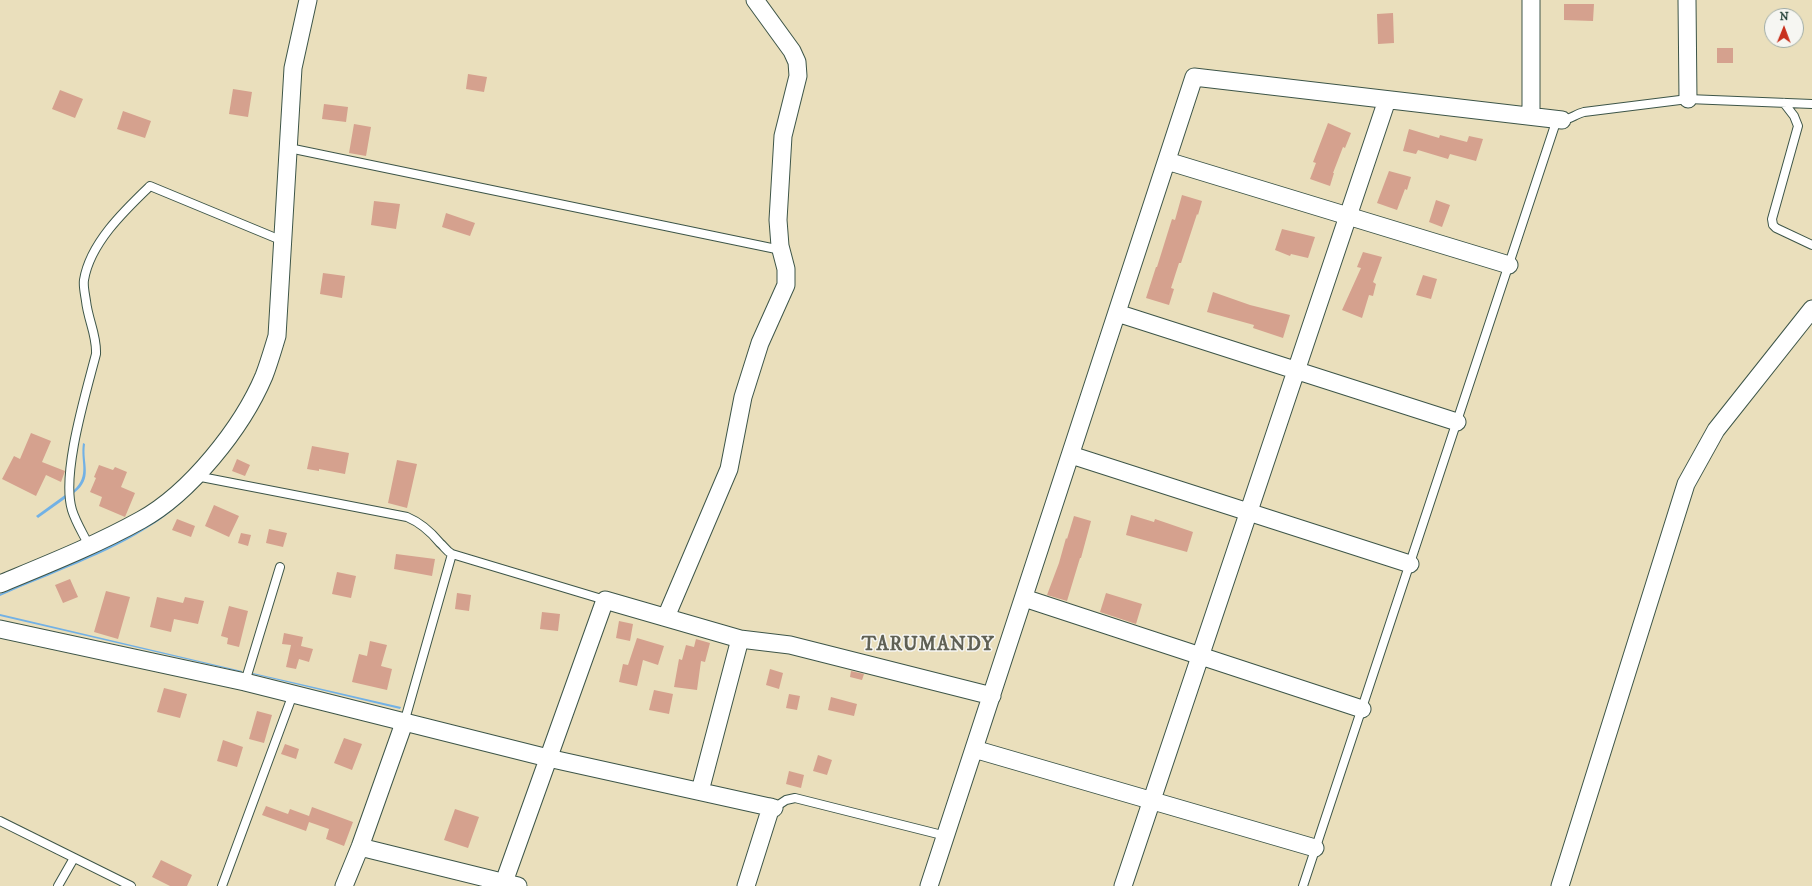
<!DOCTYPE html>
<style>
body{margin:0}
#map{position:relative;width:1812px;height:886px;overflow:hidden;background:#eadfbc;font-family:"IM FELL DW Pica",serif}
canvas{display:block}
.north{position:absolute;left:1764px;top:8px;width:40px;height:40px;box-sizing:border-box;background:#f6f6f2;border:1px solid #a0aca6;border-radius:50%;rotate:1deg;font-size:11px;font-weight:700;line-height:16px;text-align:center;color:#1f3d34}
.north::after{content:'';display:block;margin:auto;width:14px;height:18px;background:#c8321e;clip-path:polygon(50% 0,100% 100%,50% 72%,0 100%)}
</style>
<div id="map">
<canvas width="1812" height="886"></canvas>
<div class="north">N</div>
</div>
<script>
const c = document.querySelector('canvas').getContext('2d');
c.lineJoin = 'round';
function paint(path, color) {
  c.fillStyle = color;
  c.fill(path, 'evenodd');
}
function stroke(path, color, width, dash) {
  c.strokeStyle = color;
  c.lineWidth = width;
  c.lineCap = dash ? 'butt' : 'round';
  c.setLineDash(dash || []);
  c.stroke(path);
}
function drawText(font, color, halo, rows, align = 'center') {
  c.font = font + ' "IM FELL DW Pica",serif';
  c.lineWidth = 3;
  c.setLineDash([]);
  c.textBaseline = 'middle';
  c.strokeStyle = halo;
  c.fillStyle = color;
  for (const [text, x, y, turn = 0] of rows) {
    c.save();
    c.translate(x, y);
    c.rotate((+turn || 0) * Math.PI / 180);
    c.textAlign = isNaN(turn) ? turn : align;
    if (halo) c.strokeText(text, 0, 0);
    c.fillText(text, 0, 0);
    c.restore();
  }
}
paint(new Path2D(`
 M83,443L85,444C82,464 94,478 74,493V490C90,475 80,462 83,443Z
 M200,483L201,484C186,499 170,514 152,525C108,554 49,574 0,596V594L96,552L136,533L153,523L181,501Z
 M65,495L66,498L38,518L36,516Z
 M0,614L242,671V672L0,616Z
 M253,673L401,707L400,709L253,674Z`), '#72b1e5');
paint(new Path2D(`
 M1564,4H1594L1593,21L1564,20Z
 M1393,13L1394,43L1378,44L1377,14Z
 M1717,48H1733V63H1717Z
 M468,74L487,77L484,92L466,89Z
 M233,89L252,92L248,117L229,114Z
 M60,90L83,99L75,118L52,109Z
 M324,104L348,107L346,122L322,119Z
 M123,111L151,121L145,138L117,129Z
 M1328,123L1351,133L1345,148L1343,147L1333,173H1334L1330,186L1310,179L1316,163L1313,162Z
 M354,124L371,127L366,156L349,153Z
 M1409,129L1439,138L1440,135L1467,142L1469,136L1483,139L1476,161L1450,154L1448,159L1418,150L1416,154L1403,151Z
 M1389,171L1411,177L1407,190L1405,189L1397,210L1377,203Z
 M1182,195L1202,201L1198,215L1197,214L1181,263H1179L1171,288L1174,289L1169,305L1146,298L1156,267H1157L1172,219L1175,220Z
 M1436,200L1450,205L1442,227L1429,222Z
 M374,201L400,204L396,229L371,225Z
 M446,213L475,223L470,236L442,227Z
 M1282,229L1315,237L1308,258L1291,254L1290,256L1275,250Z
 M1363,252L1382,257L1373,282L1376,284L1373,296L1369,295L1362,318L1342,310L1361,268L1357,267Z
 M323,273L345,276L342,298L320,294Z
 M1423,275L1437,279L1431,299L1416,295Z
 M1213,292L1250,305L1290,315L1283,338L1253,328L1254,325L1207,312Z
 M31,433L51,441L42,462L65,471L61,482L46,475L36,496L2,479L14,456L20,459Z
 M312,446L349,453L345,474L319,469V471L307,469Z
 M237,459L250,465L245,476L232,471Z
 M397,460L417,464L407,508L388,503Z
 M99,465L113,470L115,467L127,472L121,487L135,493L125,517L99,506L102,497L90,492L96,478L94,477Z
 M214,505L239,516L229,537L205,526Z
 M1131,515L1154,522L1155,519L1193,532L1187,552L1126,535Z
 M1074,516L1091,521L1081,558H1080L1067,601L1047,595L1059,563L1066,538L1067,539Z
 M177,519L195,526L191,537L172,530Z
 M269,529L287,533L283,547L266,543Z
 M241,533L251,535L248,546L238,543Z
 M396,554L435,559L432,576L394,569Z
 M337,572L356,576L351,598L332,594Z
 M70,579L78,597L63,603L55,585Z
 M106,591L130,597L118,639L94,632Z
 M457,593L471,595L469,611L455,609Z
 M1106,593L1142,604L1136,624L1100,612Z
 M157,597L183,603L185,597L204,601L198,624L174,619L171,632L150,627Z
 M229,606L248,611L239,647L227,644L228,638L221,636Z
 M542,612L560,614L558,631L540,629Z
 M619,621L633,624L630,641L616,638Z
 M284,633L303,637L301,646L313,649L309,662L299,659L296,669L286,667L291,645L282,644Z
 M637,638L664,646L658,665L643,660L637,686L619,682L623,664L628,665Z
 M696,639L710,643L705,662L701,661L697,690L674,687L679,659L682,660L686,645L694,647Z
 M370,641L387,645L381,666L392,669L387,690L352,682L359,654L367,656Z
 M770,669L783,673L779,689L766,685Z
 M851,671L864,674L862,680L850,677Z
 M164,688L187,694L180,718L157,712Z
 M654,690L673,694L669,714L649,710Z
 M789,694L800,696L797,710L786,708Z
 M831,697L857,704L854,716L828,710Z
 M257,711L272,715L264,743L249,739Z
 M344,738L362,744L352,770L334,763Z
 M223,740L243,747L237,767L217,761Z
 M285,744L299,749L296,759L281,754Z
 M818,755L832,760L827,775L813,771Z
 M789,771L804,775L801,788L786,784Z
 M266,806L288,814L290,809L309,816L312,807L353,822L344,846L326,839L329,829L309,822L306,831L262,815Z
 M455,809L479,817L468,848L444,840Z
 M161,860L192,875L187,886H170L152,877Z`), '#d5a18e');
const service = new Path2D(`
 M1784,103L1794,116L1798,126L1772,219L1773,225L1776,228L1812,245
 M1562,120C1569,120 1576,114 1584,112L1688,99L1812,104
 M289,148L781,250
 M196,476L407,517C419,522 431,532 440,543C445,547 446,551 452,554L605,600
 M89,546C84,535 76,523 72,510C61,474 86,393 96,354C97,335 88,320 86,301C85,294 83,286 84,280C90,243 125,210 150,186L283,241
 M245,682L280,567
 M404,723L452,554
 M774,808L786,800L795,798L946,836
 M0,821L131,886
 M58,886L74,858
 M222,886L293,694
 M1303,886L1557,119`);
const minor = new Path2D(`
 M1687,0L1688,99
 M1531,116V0
 M1167,161L1509,265
 M1117,313L1457,422
 M1071,455L1410,564
 M0,584C48,564 96,545 141,520C190,493 242,428 264,376C269,363 273,349 277,336L293,68L308,0
 M1024,598L1362,709
 M666,617L729,469L743,397L760,343L786,285V269L780,246L778,220L783,136L798,76L797,62L792,51L755,0
 M0,629L245,682L548,758L774,808
 M974,749L1315,848
 M700,791L740,639
 M360,847L518,886
 M504,882L605,600L740,639L790,645L992,696
 M344,886L360,847L404,723
 M746,886L771,807
 M929,886L1194,77L1562,120
 M1123,886L1387,100
 M1560,886L1686,484L1716,430L1812,309`);
stroke(service, '#3d5548', 10);
stroke(minor, '#3d5548', 19);
stroke(service, '#fff', 8);
stroke(minor, '#fff', 17);
c.letterSpacing = '1px';
drawText('bold 19px', '#5f6054', '#f6f6f2', [
 ["TARUMANDY",928,646]
]);
c.letterSpacing = '0px';
</script>
